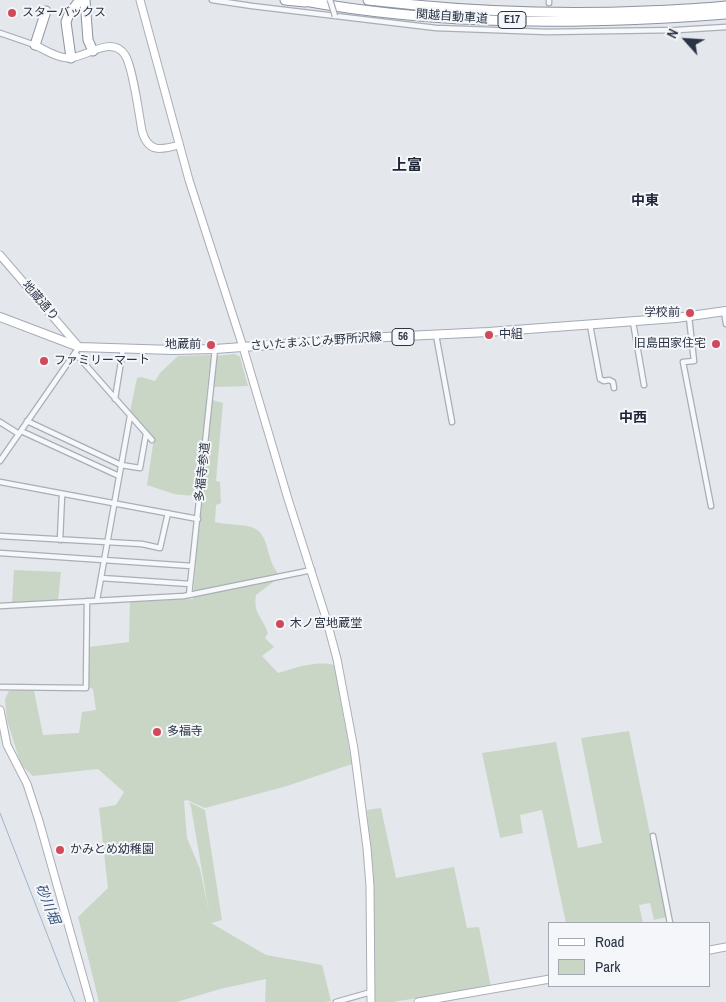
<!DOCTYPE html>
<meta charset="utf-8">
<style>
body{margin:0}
#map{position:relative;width:726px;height:1002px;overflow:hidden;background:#e4e7ec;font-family:"Archivo Narrow",sans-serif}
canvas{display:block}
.legend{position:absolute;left:548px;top:922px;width:162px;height:65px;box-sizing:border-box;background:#f4f6f9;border:1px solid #a4a8b1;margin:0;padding:6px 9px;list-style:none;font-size:15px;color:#2b3445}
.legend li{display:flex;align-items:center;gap:10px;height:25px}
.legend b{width:25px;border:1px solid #a4a8b1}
.north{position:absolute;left:661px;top:15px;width:50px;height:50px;-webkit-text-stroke:4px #f4f6f9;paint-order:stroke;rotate:296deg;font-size:14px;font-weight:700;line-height:20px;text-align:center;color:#2b3445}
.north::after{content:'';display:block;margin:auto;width:18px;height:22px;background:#2b3445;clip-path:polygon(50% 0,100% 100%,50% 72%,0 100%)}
</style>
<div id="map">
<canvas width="726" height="1002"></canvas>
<ul class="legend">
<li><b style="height:6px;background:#fff"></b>Road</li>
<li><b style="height:14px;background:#c9d6c5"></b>Park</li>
</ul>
<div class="north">N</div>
</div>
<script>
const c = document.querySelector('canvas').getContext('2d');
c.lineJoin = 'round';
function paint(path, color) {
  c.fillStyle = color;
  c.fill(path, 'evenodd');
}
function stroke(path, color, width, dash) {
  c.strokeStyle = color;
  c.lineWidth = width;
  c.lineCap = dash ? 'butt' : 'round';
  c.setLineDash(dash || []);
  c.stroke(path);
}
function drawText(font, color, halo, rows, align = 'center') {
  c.font = font + ' "Archivo Narrow","Noto Sans JP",sans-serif';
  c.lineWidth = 4;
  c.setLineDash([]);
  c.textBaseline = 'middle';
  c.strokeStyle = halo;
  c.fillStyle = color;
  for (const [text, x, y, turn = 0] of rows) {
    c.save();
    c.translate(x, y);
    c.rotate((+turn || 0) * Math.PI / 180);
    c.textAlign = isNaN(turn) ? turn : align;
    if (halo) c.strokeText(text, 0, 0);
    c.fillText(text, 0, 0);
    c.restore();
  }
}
paint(new Path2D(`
 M235,354L240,357L248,386L213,387L216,356Z
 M211,355L206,398L223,403L216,481L220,482L221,503L216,505L215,522C227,525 240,524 251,527C272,533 264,562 281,576L256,595C253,614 262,616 268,633L265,638L274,647L262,656L278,673C295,668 316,660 334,665L352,764L287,786L205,808L187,800L184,801L187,838L200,869L209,912L191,807L189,802L205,810L222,920L211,923L266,955L322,965L331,1001L325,1002H265L266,979L220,989L177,1002H99L78,917L108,888L99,808L116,805L124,792L98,769L33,776L21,765L7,720L5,699L9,691L21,690L34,691L43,735L79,733L82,712L96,710L93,689L89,687V647L129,642L130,602L193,599L197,548L203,497L174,494L147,485L154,438L130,412L137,378L141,377L155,381L160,373L178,356Z
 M14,570L61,572L58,601L12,603Z
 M629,731L667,917L654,920L650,903L639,905L643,923H566L542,810L520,815L523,833L500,838L482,753L556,742L578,848L602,843L581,738Z
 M381,808L396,878L454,867L467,928L479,927L491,987L392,1002H374V892L367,810Z`), '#c9d6c5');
stroke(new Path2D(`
 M0,813L63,975L75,1002`), '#9fb4cc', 1);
const street = new Path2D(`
 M212,0L252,6L436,28L547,32L677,30L726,27
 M549,3V0
 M0,33L35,45
 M724,312L726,324
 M689,317L694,361L683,362L711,506
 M633,322L644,385
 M590,325L600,379L604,381L609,380L613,382L614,388
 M436,335L452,422
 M76,354L152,440
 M115,399L123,349
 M27,421L121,465L140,468L146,434
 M0,422L19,434
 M21,431L119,476
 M0,461L79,347
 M0,482L198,519
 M0,536L142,544L160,548L168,513
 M60,540L62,495
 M0,553L192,566
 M101,578L190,584
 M189,595L215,349
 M97,600L130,416
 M0,606L184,596L312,570
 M0,687L86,688L87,601
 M653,836L670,923
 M336,1002L371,992`);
const secondary = new Path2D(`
 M140,0L189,180L243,347L288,499L326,618L337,659L354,749L367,848L370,886L371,1002
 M35,45C45,50 55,57 67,58C85,59 111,34 125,55C133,67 139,115 142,131C148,153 161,150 179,145
 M0,255L79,347
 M0,710L7,745L27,784L39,821L90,1002
 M710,950L726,947
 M418,1002L550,979`);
const primary = new Path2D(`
 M0,317L79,347L173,350L215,349L365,338L488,332L676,318L726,311`);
const highway = new Path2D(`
 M85,0L88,40L93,51
 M285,0L305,2
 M299,0C439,26 585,25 726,14
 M368,0C460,11 553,15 646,11C673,10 699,9 726,6
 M35,45L46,11
 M71,58L66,22L69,14L80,0`);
stroke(street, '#a9aeb7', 7);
stroke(secondary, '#a9aeb7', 9);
stroke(primary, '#a3abb8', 10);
stroke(highway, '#8b94a3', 11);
stroke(street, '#f7f8fa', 4.5);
stroke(secondary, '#fff', 7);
stroke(primary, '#fff', 8);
stroke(highway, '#fff', 9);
const streetBridge = new Path2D(`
 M330,0L335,16`);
stroke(streetBridge, '#a9aeb7', 7, []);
stroke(streetBridge, '#f7f8fa', 4.5);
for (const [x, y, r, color] of [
 [12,13,5,"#d1495b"],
 [690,313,5,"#d1495b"],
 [489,335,5,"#d1495b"],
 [716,344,5,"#d1495b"],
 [211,345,5,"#d1495b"],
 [44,361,5,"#d1495b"],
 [280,624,5,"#d1495b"],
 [157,732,5,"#d1495b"],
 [60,850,5,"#d1495b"]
]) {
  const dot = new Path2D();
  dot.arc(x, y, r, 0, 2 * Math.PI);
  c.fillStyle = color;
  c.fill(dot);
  stroke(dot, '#f4f6f9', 2);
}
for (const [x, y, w] of [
 [512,20,28],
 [403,337,22]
]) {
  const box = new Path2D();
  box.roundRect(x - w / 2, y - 8.5, w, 17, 4);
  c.fillStyle = '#f4f6f9';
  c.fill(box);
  stroke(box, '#2b3445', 1);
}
drawText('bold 11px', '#2b3445', null, [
 ["E17",512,20],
 ["56",403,337]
]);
drawText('12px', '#2b3445', '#f4f6f9', [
 ["スターバックス",22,13],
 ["学校前",680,313,"right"],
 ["中組",499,335],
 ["旧島田家住宅",706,344,"right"],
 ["地蔵前",201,345,"right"],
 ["ファミリーマート",54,361],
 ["木ノ宮地蔵堂",290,624],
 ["多福寺",167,732],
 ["かみとめ幼稚園",70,850]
], 'left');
drawText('12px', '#2b3445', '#f4f6f9', [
 ["関越自動車道",452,17,4],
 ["地蔵通り",40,301,49],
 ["さいたまふじみ野所沢線",316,342,-4],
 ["多福寺参道",203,472,-84]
]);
drawText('bold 14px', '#1d2536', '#f4f6f9', [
 ["中東",645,201],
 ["中西",633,418]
]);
drawText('italic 14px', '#34527a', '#f4f6f9', [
 ["砂川堀",47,904,68]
]);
drawText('bold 15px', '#1d2536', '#f4f6f9', [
 ["上富",407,166]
]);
</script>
